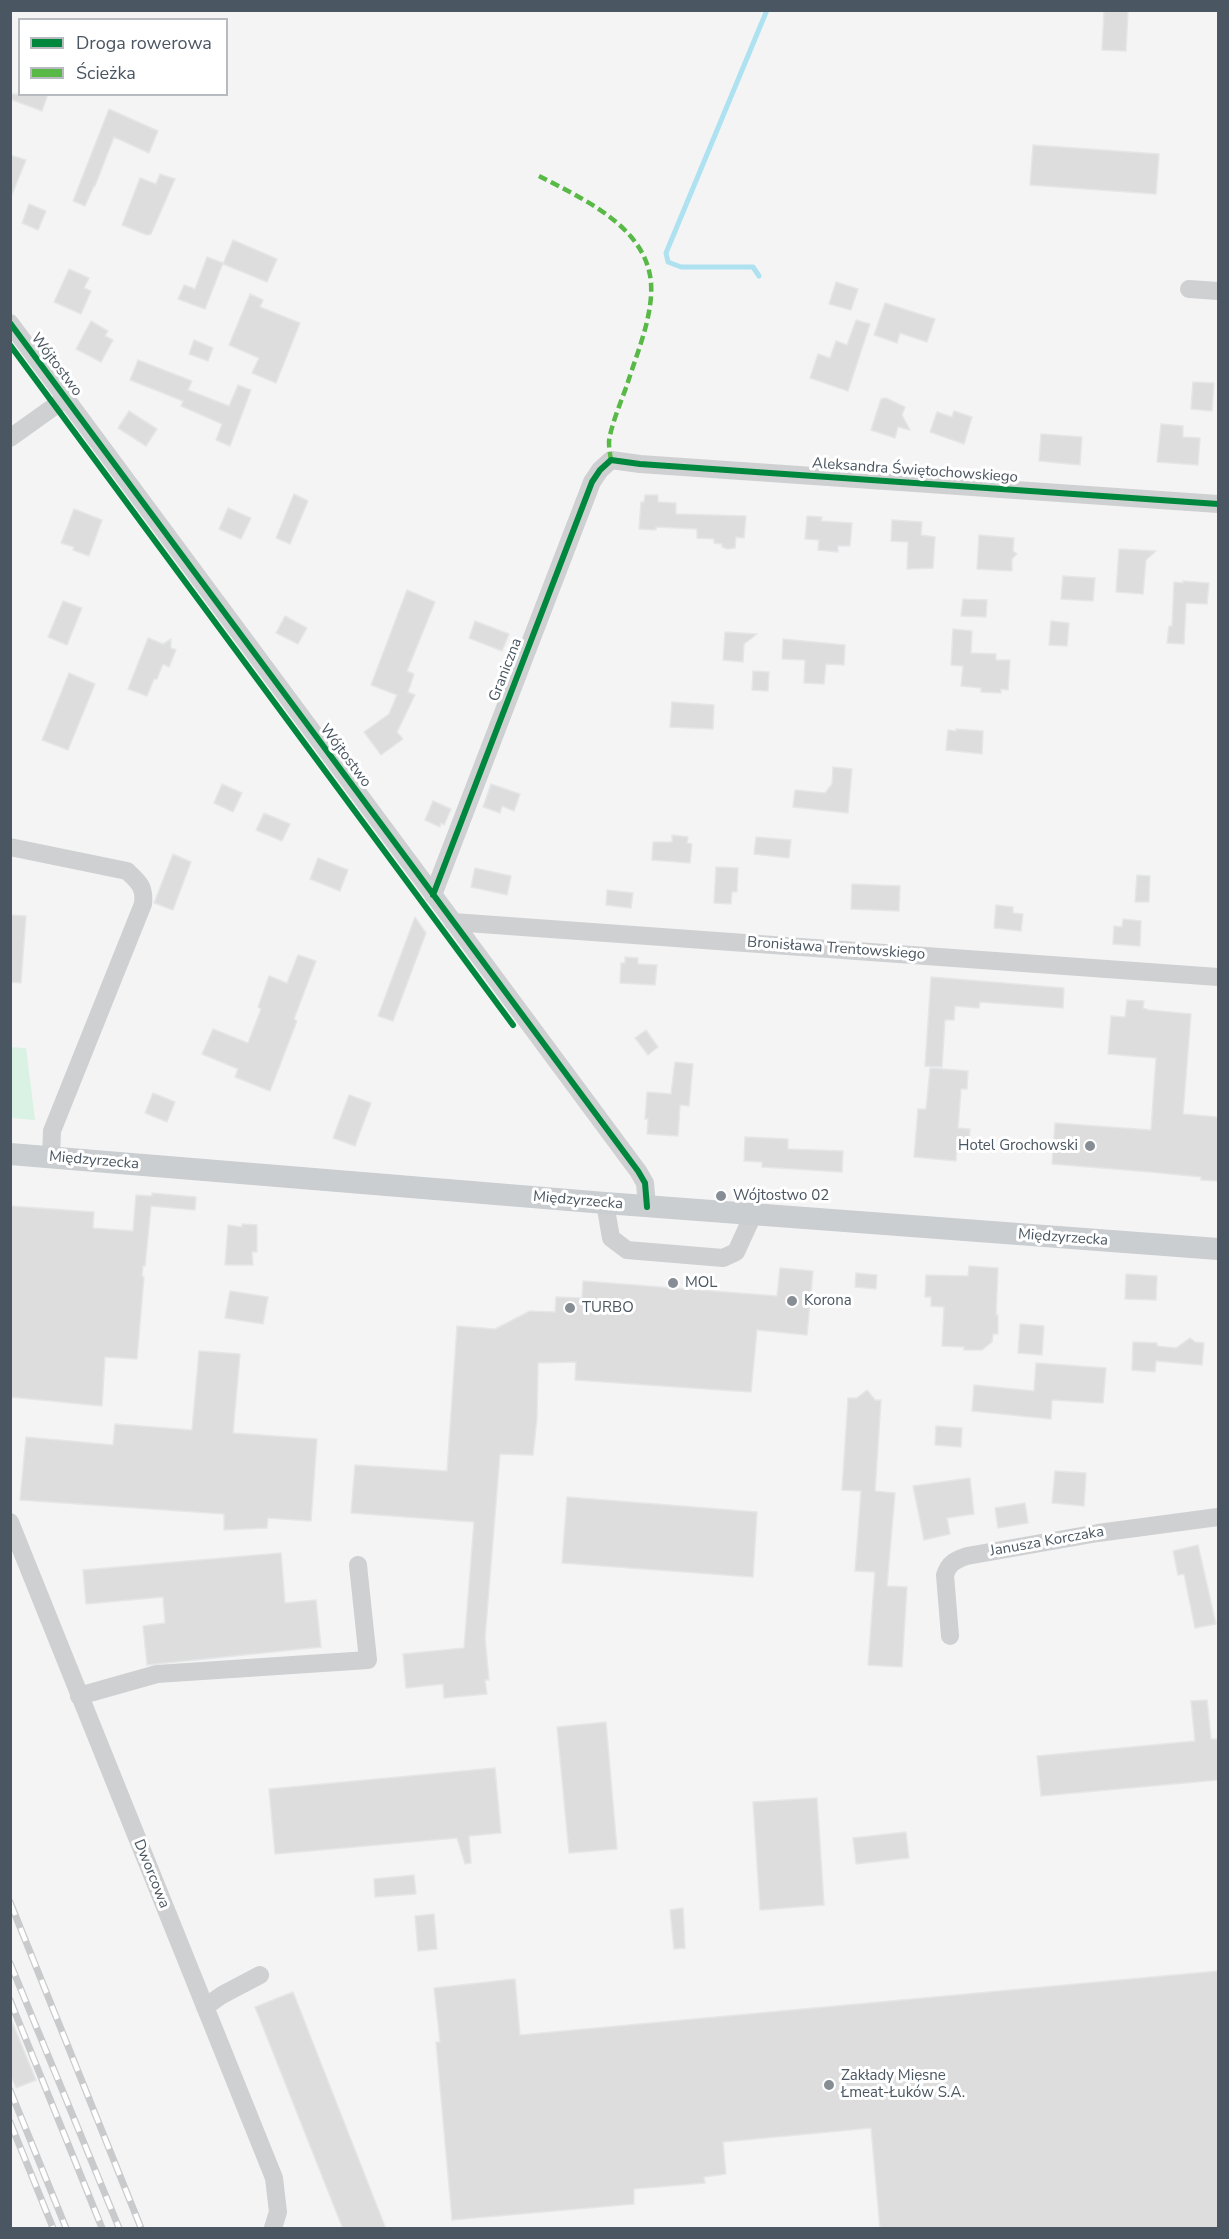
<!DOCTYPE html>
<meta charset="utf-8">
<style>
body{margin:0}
#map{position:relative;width:1229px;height:2239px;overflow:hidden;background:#f4f4f4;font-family:"Nunito Sans",sans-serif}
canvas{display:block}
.frame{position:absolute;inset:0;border:12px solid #4a5661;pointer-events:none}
.legend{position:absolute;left:18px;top:18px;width:210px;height:78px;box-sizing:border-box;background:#fff;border:2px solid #b7bbc0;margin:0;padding:8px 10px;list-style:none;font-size:18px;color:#4a5661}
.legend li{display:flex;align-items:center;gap:12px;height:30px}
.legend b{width:30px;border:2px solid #b7bbc0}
</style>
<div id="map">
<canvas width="1229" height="2239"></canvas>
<div class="frame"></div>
<ul class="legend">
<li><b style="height:8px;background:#00873e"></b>Droga rowerowa</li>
<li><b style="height:8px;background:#58b947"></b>Ścieżka</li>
</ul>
</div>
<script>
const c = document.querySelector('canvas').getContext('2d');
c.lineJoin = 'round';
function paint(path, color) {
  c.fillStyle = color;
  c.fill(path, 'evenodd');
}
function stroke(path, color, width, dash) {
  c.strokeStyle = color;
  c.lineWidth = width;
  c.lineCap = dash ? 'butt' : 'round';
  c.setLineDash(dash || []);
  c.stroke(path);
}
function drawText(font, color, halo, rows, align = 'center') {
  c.font = font + ' "Nunito Sans",sans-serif';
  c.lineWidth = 6;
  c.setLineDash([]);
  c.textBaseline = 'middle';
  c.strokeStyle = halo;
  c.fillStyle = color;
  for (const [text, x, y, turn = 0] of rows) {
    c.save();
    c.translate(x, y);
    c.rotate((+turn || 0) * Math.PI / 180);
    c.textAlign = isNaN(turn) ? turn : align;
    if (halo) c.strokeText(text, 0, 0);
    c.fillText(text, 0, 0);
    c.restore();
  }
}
paint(new Path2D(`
 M10,1047L26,1048L35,1120L11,1118Z`), '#d9f2e3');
stroke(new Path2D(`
 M759,276L753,267H681L668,262L666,253L767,10`), '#aee2f0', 5);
const building = new Path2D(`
 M1104,10H1128L1126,51L1102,50Z
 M10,94H48L42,111L10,99Z
 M109,109L158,131L149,153L114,137L95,186H94L85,206L73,201Z
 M1033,145L1159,154L1156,194L1030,185Z
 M10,155L26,160L11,197H10Z
 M160,174L175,179L151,234L147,235L122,225L140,178L156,184Z
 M29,204L46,211L38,230L22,223Z
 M233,240L277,259L267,282L223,264Z
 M207,257L223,263L205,309L178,299L184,285L195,289Z
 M69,269L89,278L84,288L91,291L81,314L54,302Z
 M836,282L858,289L851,310L829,304Z
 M250,294L263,300L260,307L300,323L276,383L252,373L259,358L229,345Z
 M885,303L935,319L927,342L900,333L897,343L874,335Z
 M856,320L870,324L848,391L810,378L818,354L830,358L836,341L847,345Z
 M91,321L108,331L105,336L113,340L101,362L76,349Z
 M194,340L213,348L208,361L189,354Z
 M138,360L192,381L188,390L229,406L238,385L251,390L230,446L216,440L222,424L181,406L183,401L130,380Z
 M1193,382L1214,383L1212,411L1191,409Z
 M886,398L905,407L902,415L910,430L898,427L895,438L871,430L881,399Z
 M129,411L157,429L146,446L118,428Z
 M954,411L972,417L964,444L930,432L937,412L952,417Z
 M1161,424L1183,426V437L1200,438L1198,465L1157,462Z
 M1041,434L1082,437L1080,465L1039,461Z
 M294,494L308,501L290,544L276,538Z
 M645,495H658V502L676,503V514L746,516L744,538L736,537L735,548L728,549L722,547V544L714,543V539L697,538V529L656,527V530L639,529L641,502H644Z
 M228,508L251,518L241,539L219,529Z
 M74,509L102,520L89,556L73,550L74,547L61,543Z
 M807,516L822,517L821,521L852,523L850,546H838V552L818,550L819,540L805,539Z
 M892,520L922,522L921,535L935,537L933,568L907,569L908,542L891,541Z
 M979,535L1014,538L1013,551L1017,554L1012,559V571L977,569Z
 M1119,549L1156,551L1146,560L1143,594L1116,592Z
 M1063,576L1095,578L1093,601L1061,599Z
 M1183,581L1209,583L1207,604L1186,603L1184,644L1167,643L1169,626H1172L1174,582L1183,583Z
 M407,590L435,602L407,671L414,674L408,692L415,695L397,732L403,739L381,755L364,732L389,714L397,695L371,685Z
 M963,599L987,600L986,617L961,616Z
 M63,601L82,608L67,645L48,637Z
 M285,616L307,628L298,644L276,633Z
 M475,621L509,634L502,651L469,638Z
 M1051,621L1069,623L1067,646L1049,645Z
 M953,629L972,631L971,653L996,654V660H1010L1008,690L1001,689V693L981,692V688L961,686L963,666L951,665Z
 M725,632L757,634L744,644L743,662L723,660Z
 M148,638L163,644L171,639V648L176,650L169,667L163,664L157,679H154L147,696L128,689Z
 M783,639L845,645L844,665L826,664L824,684L804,683L805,660L782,659Z
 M753,671L769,672L768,691L752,690Z
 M69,673L95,684L68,750L42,740Z
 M672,702L714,705L713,729L670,727Z
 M956,729L983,731L982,754L946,750L948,730L956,731Z
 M833,767L852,769L848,813L793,807L795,790L825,793L832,784Z
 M222,784L242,793L233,812L214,803Z
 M491,784L520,794L514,811L502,806L500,813L483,807Z
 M433,801L451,809L444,825L441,823L440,827L425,820Z
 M264,813L290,824L282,841L256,830Z
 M672,835L688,837L687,843L692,844L690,863L652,860L653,842H672Z
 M756,837L791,840L789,858L754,854Z
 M173,854L191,862L173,910L154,903Z
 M318,858L348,870L340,891L310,879Z
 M716,867L738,868L737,892H732L731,904L714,903Z
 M475,868L511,876L507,895L471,887Z
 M1137,875L1150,876L1149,902H1135Z
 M852,884L900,886L899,911L851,909Z
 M607,890L633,893L631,908L606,905Z
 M996,905L1013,907V913L1023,914L1021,931L994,928Z
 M10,915L26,916L21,983L10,982Z
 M415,917L426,933L393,1021L378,1016Z
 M1123,919L1141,921L1140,946L1113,944L1114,926L1122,927Z
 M298,955L316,961L294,1019L297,1021L270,1091L235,1077L238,1069L202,1054L213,1029L248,1043L261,1009L258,1007L269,976L287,983Z
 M625,957L638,958V964L657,965L655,985L620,983L621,963H625Z
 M931,977L1064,988L1063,1008L980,1002L979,1008L955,1006L954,1020H945L942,1067L925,1066Z
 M1127,1000L1144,1001L1143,1008L1149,1010L1191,1014L1183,1114L1218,1117V1181L1201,1180V1177L1150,1172L1052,1164L1055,1123L1151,1130L1156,1058L1108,1054L1111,1016L1125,1017Z
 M646,1030L658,1047L648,1055L635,1038Z
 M675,1062L693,1064L689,1106L680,1105L678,1136L647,1134L648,1119H645L647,1092L671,1094Z
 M930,1068L968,1071L967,1089H961L958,1128L970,1129L969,1146L957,1145L956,1161L914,1157L918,1109H926Z
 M153,1093L175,1102L167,1122L145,1113Z
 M349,1095L371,1103L355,1146L333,1138Z
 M745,1137L788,1139V1149L843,1151L842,1172L762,1167V1162L744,1161Z
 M152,1193L196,1197L195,1210L151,1206L145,1266H143L142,1276L144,1277L137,1359L105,1357L102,1406L10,1397V1206L94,1212L93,1228L133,1231L136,1195L152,1196Z
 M242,1224L257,1225V1252H252L253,1265H225L228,1225L242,1227Z
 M969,1266L998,1268L996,1315H998V1334H993L992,1342L982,1350H964V1347L942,1346L944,1307L931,1306V1297H925L926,1275L968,1276Z
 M780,1268L813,1271L807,1335L757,1330L751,1392L575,1380L576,1362L538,1363L537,1418L533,1455L500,1454L485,1638L489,1680H485L487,1694L444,1698L443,1684L406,1688L403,1654L464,1648L474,1522L351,1513L355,1465L447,1471L457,1326L495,1329L530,1311L555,1312L556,1297L582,1298L583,1281L777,1296Z
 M856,1273L877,1275L876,1289L855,1287Z
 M1126,1274L1157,1276L1156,1300L1125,1299Z
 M230,1291L268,1297L263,1324L225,1318Z
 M1020,1324L1044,1326L1042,1355L1018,1353Z
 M1190,1338L1195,1342L1204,1343L1202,1365L1156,1361L1155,1372L1132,1370L1133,1342L1157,1343V1346L1176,1348Z
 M199,1351L240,1354L233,1433L317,1439L311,1521L268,1518L267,1528L224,1530V1514L20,1500L26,1437L113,1445L115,1424L192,1430Z
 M1036,1363L1106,1368L1103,1403L1052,1400L1051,1419L972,1411L974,1385L1034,1391Z
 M867,1390L875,1400H881L875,1491L895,1493L887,1586L907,1587L902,1667L868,1665L875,1572L855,1571L861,1491L842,1490L848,1398H857Z
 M936,1426L962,1428L961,1447L935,1445Z
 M1055,1471L1086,1473L1084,1506L1052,1503Z
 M970,1478L974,1514L947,1518L950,1534L924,1540L913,1486Z
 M567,1497L757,1512L753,1577L562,1563Z
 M1025,1503L1028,1523L998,1528L995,1508Z
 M1198,1545L1216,1624L1195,1628L1184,1574L1178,1575L1173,1551Z
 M281,1553L285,1603L316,1600L321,1647L147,1665L143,1626L165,1623L163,1597L86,1604L83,1570Z
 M1207,1700L1211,1739H1218V1780L1041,1796L1037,1756L1195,1741L1191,1701Z
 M606,1722L617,1849L569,1853L557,1727Z
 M495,1768L501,1833L469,1836L471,1863L465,1864L457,1838L275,1854L269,1789Z
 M817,1798L824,1905L760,1910L753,1802Z
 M906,1832L909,1858L856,1864L853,1838Z
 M414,1875L416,1894L375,1897L374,1879Z
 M683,1908L685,1948L674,1949L670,1910Z
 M434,1914L437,1949L418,1951L415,1916Z
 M1218,1971V2229H880L871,2128L723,2142L726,2174L704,2177L705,2183L634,2189V2204L452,2220L436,2042H440L434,1988L515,1979L520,2035Z
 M293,1992L386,2229H343L255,2007Z
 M11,2019L36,2080L16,2088L10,2074Z`);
paint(building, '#ddddde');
stroke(building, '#e5e6e7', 1.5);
stroke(new Path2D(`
 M1189,289L1218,291
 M10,323L638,1171L645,1183L647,1207
 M10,438L66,398
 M10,847L127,871C139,882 145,887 143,904L52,1131L51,1157
 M433,895L592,482L600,470L611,460L640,464L1218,504
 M453,922L1218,977
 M605,1203L611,1238L627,1250L723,1258L736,1252L753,1215
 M10,1522L274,2178L278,2212L273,2228
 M950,1636L945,1575C949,1563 955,1560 967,1556L1098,1533L1218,1517
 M79,1696L157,1674L368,1660L358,1565
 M205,2007L222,1995L260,1975`), '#ced0d2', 18);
stroke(new Path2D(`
 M10,1154L605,1203L1218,1249`), '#caced1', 22);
const rail = new Path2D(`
 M10,1902L141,2228
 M10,1963L119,2228
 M10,2000L102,2228
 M10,2090L66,2228
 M10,2122L53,2228`);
stroke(rail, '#c9cacc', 7);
stroke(rail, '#fff', 4.5, [14]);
stroke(new Path2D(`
 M539,176C587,201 656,231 651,296C649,326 636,356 627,385C622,399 610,428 609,442C609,448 610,454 611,460`), '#58b947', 4.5, [9, 4.5]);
stroke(new Path2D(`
 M10,323L638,1171L645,1183L647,1207
 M10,345L513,1025
 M433,895L592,482L600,470L611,460L640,464L1218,504`), '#00873e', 6);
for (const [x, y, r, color] of [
 [1090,1146,6,"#868d94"],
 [721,1196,6,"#868d94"],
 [673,1283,6,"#868d94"],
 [792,1301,6,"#868d94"],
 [570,1308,6,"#868d94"],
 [829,2085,6,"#868d94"]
]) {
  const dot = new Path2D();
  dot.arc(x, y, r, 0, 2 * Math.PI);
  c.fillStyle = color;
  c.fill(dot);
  stroke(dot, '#fff', 2);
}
drawText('15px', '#4a5661', '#fff', [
 ["Wójtostwo",56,365,53],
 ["Aleksandra Świętochowskiego",915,471,4],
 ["Graniczna",506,670,-69],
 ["Wójtostwo",345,756,53],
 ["Bronisława Trentowskiego",836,949,4],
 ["Międzyrzecka",94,1161,5],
 ["Międzyrzecka",578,1201,5],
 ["Międzyrzecka",1063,1238,4],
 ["Janusza Korczaka",1047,1542,-10],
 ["Dworcowa",151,1874,68]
]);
drawText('15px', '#4a5661', '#fff', [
 ["Hotel Grochowski",1078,1146,"right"],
 ["Wójtostwo 02",733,1196],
 ["MOL",685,1283],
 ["Korona",804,1301],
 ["TURBO",582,1308],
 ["Zakłady Mięsne",841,2076],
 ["Łmeat-Łuków S.A.",841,2093]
], 'left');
</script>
